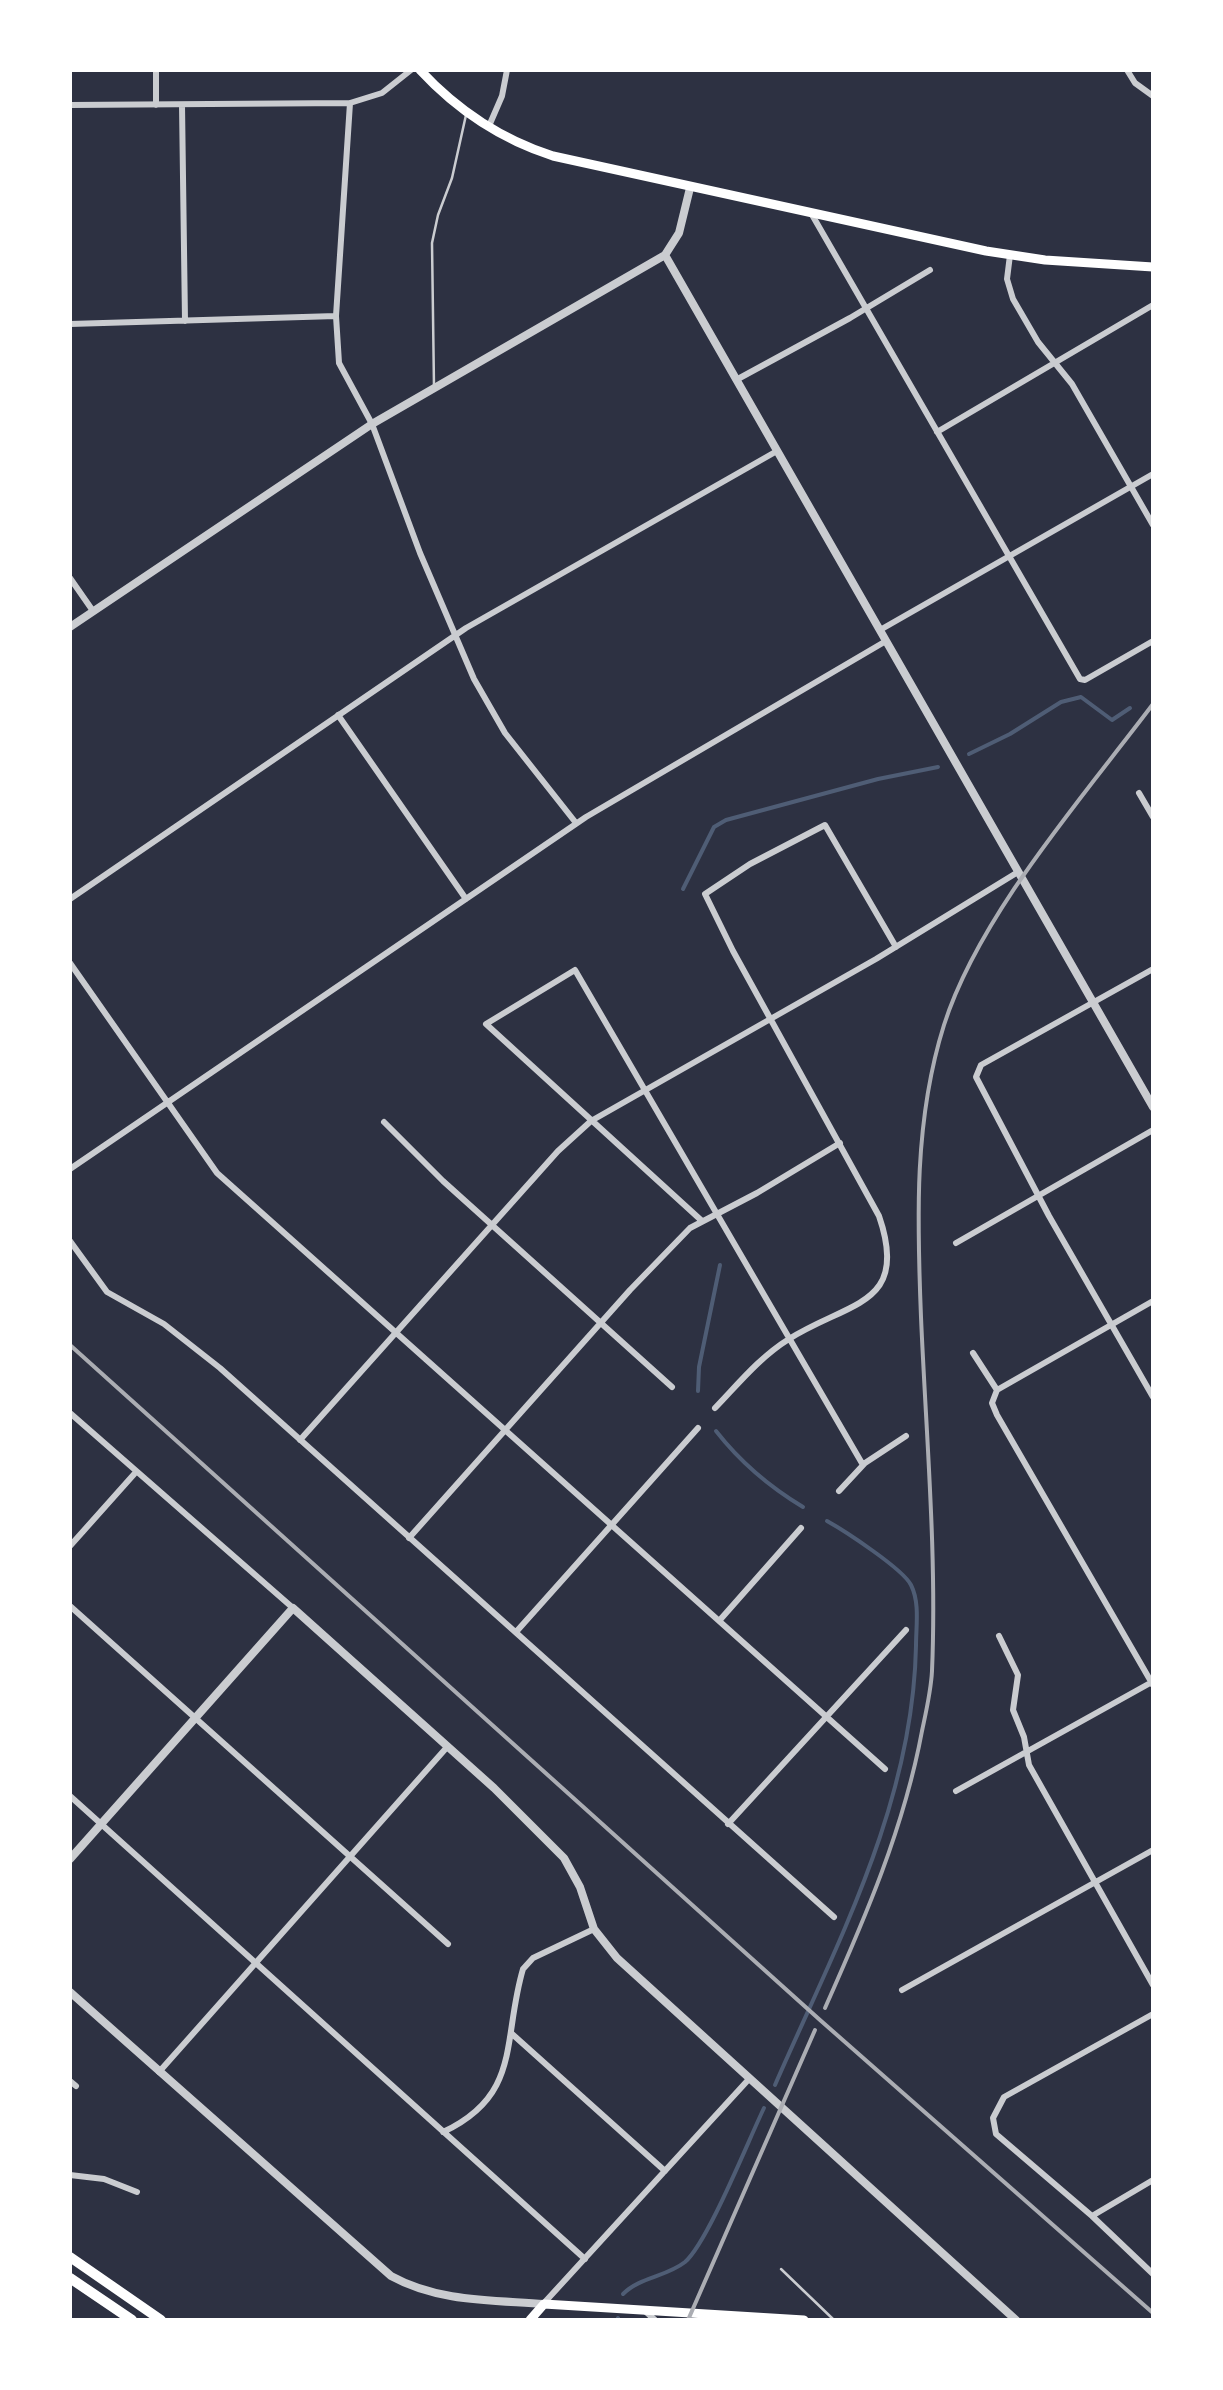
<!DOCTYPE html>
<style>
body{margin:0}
#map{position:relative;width:1223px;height:2390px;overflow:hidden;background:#2d3142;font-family:"Sofia Sans Condensed",sans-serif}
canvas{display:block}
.frame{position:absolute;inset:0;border:72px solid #fff;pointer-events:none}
</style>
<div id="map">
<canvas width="1223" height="2390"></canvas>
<div class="frame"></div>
</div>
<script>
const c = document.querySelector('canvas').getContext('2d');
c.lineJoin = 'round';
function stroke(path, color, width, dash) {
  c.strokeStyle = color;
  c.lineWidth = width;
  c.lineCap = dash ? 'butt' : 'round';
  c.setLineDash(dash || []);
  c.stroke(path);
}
stroke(new Path2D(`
 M969,754L1010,734L1061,702L1081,697L1112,720L1130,708
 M683,889L714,827L726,820L878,779L938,767
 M698,1391L699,1367L720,1265
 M716,1431C741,1463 768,1486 803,1507
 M775,2085C837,1943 913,1804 916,1646C916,1626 920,1603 911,1585C903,1569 845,1531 827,1521
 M623,2294C640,2277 666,2277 685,2262C708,2242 748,2141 764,2108
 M617,2320L618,2318`), '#4f5d75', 4);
stroke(new Path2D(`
 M434,387L432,243L438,215L452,178L466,115
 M781,2269L834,2320`), '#caccd0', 2.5);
stroke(new Path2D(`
 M156,70V105
 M1127,70L1135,83L1153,96
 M350,103L336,316L339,363L372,424L420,553L474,679L505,733L576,823
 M70,105L350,103L382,93L411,70
 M182,105L185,321
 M489,126L502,96L507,70
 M811,213L1080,679L1085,680L1153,641
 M1010,255L1007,279L1013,299L1038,342L1072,384L1153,525
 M70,324L336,316
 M736,380L850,318L930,270
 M937,432L1153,305
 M70,578L93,611
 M880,630L1153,474
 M338,715L466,899
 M1139,793L1153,817
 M70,899L466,628L777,451
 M70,963L217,1173L885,1769
 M1153,969L981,1065L976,1077L1049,1216L1153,1397
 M384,1122L443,1181L672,1387
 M70,1169L586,817L886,641
 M702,1221L486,1024L575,970L863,1465
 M70,1241L107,1292L164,1324L220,1368L834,1917
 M956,1243L1153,1130
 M973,1353L997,1390L992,1403L997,1415L1153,1685
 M997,1390L1153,1301
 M715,1408C739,1383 760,1357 789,1339C849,1301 910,1306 879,1216L733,951L705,894L750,864L825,825L896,947
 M70,1413L293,1608
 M300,1440L558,1151L591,1121L876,959L1018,872
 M839,1491L865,1463L906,1436
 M409,1538L630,1290L690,1228L757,1193L840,1143
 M70,1546L136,1472
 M70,1606L448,1944
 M719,1621L801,1528
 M516,1632L698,1428
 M999,1636L1018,1675L1013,1710L1024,1737L1029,1765L1153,1985
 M956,1791L1152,1682
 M70,1796L585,2259
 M728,1824L906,1630
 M902,1990L1153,1850
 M1153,2014L1004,2097L993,2118L996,2134L1092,2216L1153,2274
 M511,2033L665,2171
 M159,2072L448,1746
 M70,2081L76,2086
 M443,2132C522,2095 502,2040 523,1969L533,1958L594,1929
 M70,2175L104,2179L137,2192
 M1092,2216L1153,2180
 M544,2303L749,2079
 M645,2311L655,2320`), '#caccd0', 6);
stroke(new Path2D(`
 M665,255L1153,1107
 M70,627L372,424L665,255L679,233L690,188
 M70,1859L293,1608L494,1788L564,1858L580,1887L594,1929L617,1958L1016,2320
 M70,1992L391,2276C438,2302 492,2300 544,2304`), '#caccd0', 8);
stroke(new Path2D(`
 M420,70C458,111 500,139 553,156L986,251L1045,260L1153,267
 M530,2320L544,2304L804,2320`), '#fff', 9);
stroke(new Path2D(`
 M70,2257L161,2320
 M70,2278L132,2320`), '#fff', 10);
stroke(new Path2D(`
 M70,1345L820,2020L1153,2313
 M825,2008C865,1918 904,1828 922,1731C926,1712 931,1691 932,1671C937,1554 926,1434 921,1317C917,1218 914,1120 944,1025C979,915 1083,797 1153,704
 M688,2320L815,2030`), '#abadb3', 4);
</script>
